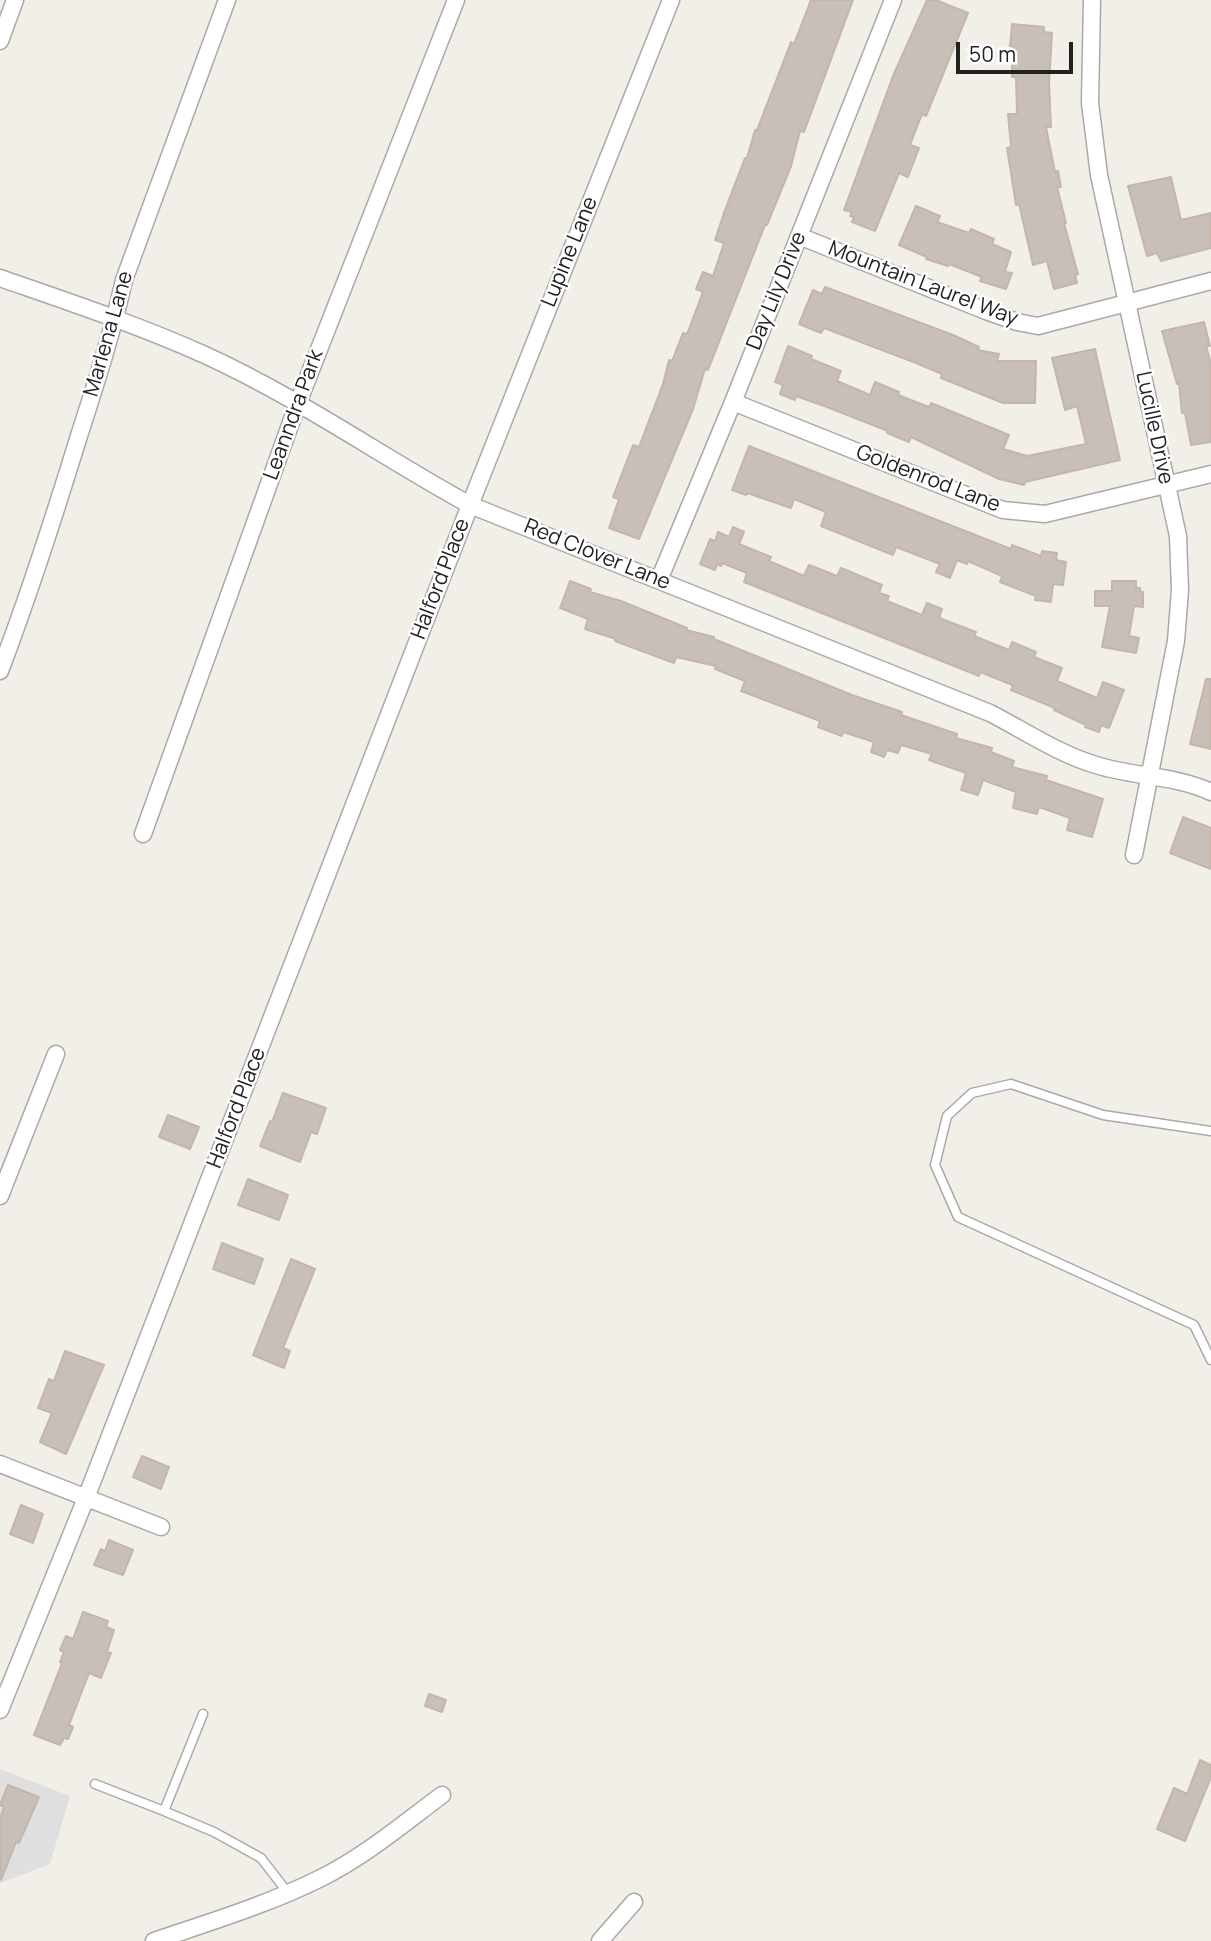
<!DOCTYPE html>
<style>
body{margin:0}
#map{position:relative;width:1211px;height:1941px;overflow:hidden;background:#f2efe9;font-family:Manrope,sans-serif}
canvas{display:block}
.scale{position:absolute;left:956px;top:42px;width:117px;height:32px;box-sizing:border-box;border:4px solid #222;border-top:0;padding-left:9px;font-size:21px;line-height:24px;white-space:nowrap;color:#222;-webkit-text-stroke:5px #fff;paint-order:stroke}
</style>
<div id="map">
<canvas width="1211" height="1941"></canvas>
<div class="scale">50 m</div>
</div>
<script>
const c = document.querySelector('canvas').getContext('2d');
c.lineJoin = 'round';
function paint(path, color) {
  c.fillStyle = color;
  c.fill(path, 'evenodd');
}
function stroke(path, color, width, dash) {
  c.strokeStyle = color;
  c.lineWidth = width;
  c.lineCap = dash ? 'butt' : 'round';
  c.setLineDash(dash || []);
  c.stroke(path);
}
function drawText(font, color, halo, rows, align = 'center') {
  c.font = font + ' Manrope,sans-serif';
  c.lineWidth = 5;
  c.setLineDash([]);
  c.textBaseline = 'middle';
  c.strokeStyle = halo;
  c.fillStyle = color;
  for (const [text, x, y, turn = 0] of rows) {
    c.save();
    c.translate(x, y);
    c.rotate((+turn || 0) * Math.PI / 180);
    c.textAlign = isNaN(turn) ? turn : align;
    if (halo) c.strokeText(text, 0, 0);
    c.fillText(text, 0, 0);
    c.restore();
  }
}
paint(new Path2D(`
 M0,1769L70,1796L50,1864L0,1883Z`), '#e0dfdf');
const building = new Path2D(`
 M811,0H853L804,132L800,131L791,166L767,225H765L708,370L705,369L693,409L639,539L609,528L619,499L613,497L633,445L639,447L663,384L669,360L672,361L683,333L687,334L703,292L696,289L703,272L713,276L724,243L715,240L725,210L745,158H747L755,130H757L791,42L794,44Z
 M927,0H936L968,13L926,116L922,114L910,145L919,148L908,177L899,173L875,231L852,222L854,217L850,216L852,212L844,210L893,76Z
 M1012,24L1044,27V32L1052,33L1049,84L1051,127H1046L1055,172L1058,171L1061,187H1057L1066,223H1064L1078,274L1075,275L1077,283L1054,289L1047,261L1033,265L1019,204L1016,205L1011,173L1007,148L1011,147L1008,114H1017L1016,77H1012V46H1010Z
 M1171,177L1181,220L1211,213V248L1161,261L1157,253L1147,256L1128,186Z
 M916,206L940,216L937,222L969,233L971,229L994,239L992,244L1011,252L1005,272L1012,273L1006,289L980,281L982,277L949,264L948,266L926,259L927,257L899,245Z
 M825,287L953,335L979,347L978,350L999,354L997,361H1036L1035,403H1003L941,378L942,374L916,363L824,328L821,333L799,324L813,290L822,294Z
 M1204,322L1210,346H1206L1211,364V442L1191,445L1185,413H1182L1179,383L1177,384L1162,331Z
 M788,346L812,356L811,359L841,371L837,381L870,395L875,382L899,392L898,395L929,407L931,403L1009,435L1003,449L1027,456L1086,444L1077,406L1065,410L1052,358L1095,349L1120,460L1025,482L1024,485L999,479L911,437L909,442L887,433L888,431L827,407L796,396L795,400L780,394L783,385L775,382Z
 M749,446L1011,549L1012,545L1041,556L1042,551L1057,553L1056,560L1066,562L1063,585L1053,584L1051,602L1035,600L1036,596L1000,582L1002,576L968,561L967,564L957,560L950,578L936,572L940,564L896,547L893,555L821,526L826,512L794,499L791,508L747,493L746,495L732,490Z
 M733,527L744,532L739,544L771,557L769,561L804,576L809,565L837,576L841,568L882,585L879,593L889,596L887,601L922,615L927,603L942,609L939,618L976,632L974,636L1009,650L1012,642L1036,652L1034,657L1062,668L1057,681L1097,698L1103,682L1124,690L1109,728L1101,725L1099,732L1085,727L1086,725L1054,710L1055,708L1011,690L1013,686L1010,684L980,672L979,676L744,582L747,573L722,563L721,566L717,564L715,570L700,564L710,539L715,541L718,532L729,537Z
 M570,581L591,589L590,592L621,601L687,628L686,630L714,637V639L852,695L902,712L901,715L957,734L956,738L992,748L991,752L1014,761L1012,767L1047,776L1046,780L1103,799L1092,837L1067,830L1070,818L1039,807L1037,814L1013,808L1016,792L983,780L978,795L961,790L966,773L929,760L932,754L901,745L898,753L887,750L884,757L871,752L874,742L843,732L842,736L818,727L820,721L741,691L745,681L715,669L716,666L676,657L674,663L615,641L616,639L585,629L588,619L560,608Z
 M1112,581H1136V588H1140V592H1143V607L1134,606L1129,636L1139,638L1136,653L1102,647L1110,606H1095V591H1112Z
 M1206,679H1211V749L1190,744Z
 M1183,817L1211,828V869L1170,853Z
 M283,1093L326,1108L317,1134L311,1132L300,1162L260,1146L270,1121L272,1122Z
 M168,1115L199,1127L190,1149L159,1137Z
 M248,1179L288,1195L279,1220L238,1205Z
 M222,1243L263,1259L254,1284L213,1269Z
 M291,1259L315,1269L283,1348L290,1351L284,1368L253,1355Z
 M65,1351L104,1365L66,1454L40,1442L52,1413L38,1408L49,1379L54,1381Z
 M142,1456L169,1467L161,1489L133,1477Z
 M21,1505L43,1514L33,1543L10,1534Z
 M109,1540L133,1550L123,1575L94,1565L101,1549L105,1551Z
 M83,1612L108,1621L106,1627L114,1630L107,1652L111,1653L101,1678L89,1673L69,1725L73,1727L68,1739L64,1738L60,1745L34,1735L62,1663L60,1662L64,1652L60,1650L66,1636L73,1639Z
 M429,1694L446,1700L442,1712L425,1706Z
 M1200,1760L1211,1765V1777L1185,1841L1157,1829L1174,1788L1187,1794Z
 M8,1785L39,1797L19,1843L16,1842L1,1880L0,1819L4,1807L0,1805Z`);
paint(building, '#c7bfb8');
stroke(building, '#c4b6ab', 2);
const service = new Path2D(`
 M1211,1131L1103,1115L1011,1084L972,1093L947,1116L935,1165L958,1217L1194,1325L1211,1360
 M203,1714L164,1811L214,1832L261,1858L288,1893
 M95,1784L164,1811`);
const minor = new Path2D(`
 M1092,0L1090,103L1099,175L1178,536L1180,590L1176,641L1134,855
 M0,41L15,0
 M799,236L986,311L1017,322L1038,326L1211,281
 M0,278C69,302 138,325 205,355C297,397 381,456 470,505L990,713C1025,731 1059,754 1096,765C1134,777 1174,775 1211,792
 M733,402L1003,510L1045,514L1211,474
 M659,580L733,402L893,0
 M0,671C29,595 54,517 78,439C95,386 112,334 124,280L227,0
 M143,834L298,403L456,0
 M0,1196L56,1054
 M0,1464L161,1527
 M0,1710L86,1498L470,505L671,0
 M154,1941C210,1922 269,1904 321,1878C365,1856 403,1824 442,1795
 M600,1941L634,1902`);
stroke(service, '#a9a9a9', 11);
stroke(minor, '#a9a9a9', 19);
stroke(service, '#fff', 8);
stroke(minor, '#fff', 16);
drawText('21px', '#222', '#fff', [
 ["Lupine Lane",570,252,-68],
 ["Mountain Laurel Way",923,284,21],
 ["Day Lily Drive",777,291,-68],
 ["Marlena Lane",109,334,-74],
 ["Leanndra Park",294,415,-70],
 ["Lucille Drive",1154,428,78],
 ["Goldenrod Lane",928,479,21],
 ["Red Clover Lane",597,555,22],
 ["Halford Place",441,579,-69],
 ["Halford Place",237,1108,-69]
]);
</script>
